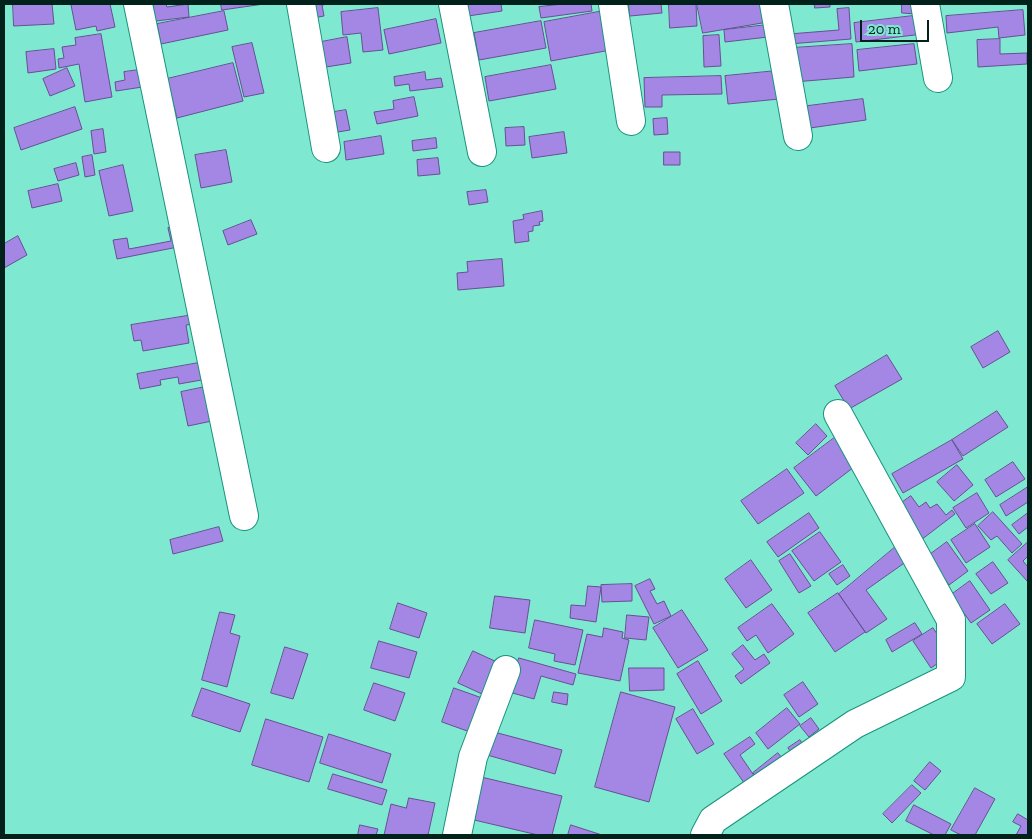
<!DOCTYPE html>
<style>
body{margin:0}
#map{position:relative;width:1032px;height:839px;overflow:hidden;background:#7fe8d1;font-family:"Zilla Slab",serif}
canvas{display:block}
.frame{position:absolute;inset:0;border:5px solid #00221b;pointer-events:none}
.scale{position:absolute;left:860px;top:20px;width:69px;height:22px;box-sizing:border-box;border:2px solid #00221b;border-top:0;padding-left:6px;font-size:15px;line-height:18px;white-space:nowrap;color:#00221b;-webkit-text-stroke:4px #7fe8d1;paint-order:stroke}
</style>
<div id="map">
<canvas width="1032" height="839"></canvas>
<div class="frame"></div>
<div class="scale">20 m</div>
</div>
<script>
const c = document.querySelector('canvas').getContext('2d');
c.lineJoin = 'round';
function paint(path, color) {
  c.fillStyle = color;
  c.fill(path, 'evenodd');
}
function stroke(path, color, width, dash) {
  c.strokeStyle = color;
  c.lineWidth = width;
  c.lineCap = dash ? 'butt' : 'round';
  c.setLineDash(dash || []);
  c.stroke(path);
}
const building = new Path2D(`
 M13,4H52L54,24L14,26Z
 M77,4H110L115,27L97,31L96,26L76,30L71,5Z
 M153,4H166L167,7L188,4L189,17L156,21Z
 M221,4H264L222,10Z
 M310,4H328L322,5L324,16L313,18Z
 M466,4H501L502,11L468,16Z
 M563,4H591L592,11L541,18L539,7Z
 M629,4H661L662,13L630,16Z
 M669,4H696L697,26L670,28Z
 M697,4H765L768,22L703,33Z
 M815,4H830V7L815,8Z
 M902,4H917V14L902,13Z
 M378,8L383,50L363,52L361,33L343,35L341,12Z
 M849,8L851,39L789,44V34L839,30L837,9Z
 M609,10L616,49L551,61L544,22Z
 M1023,10L1025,35L999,38L998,27L947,33L946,16Z
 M224,11L228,30L161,44L157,24Z
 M921,15L923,34L856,42L854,23Z
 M436,19L441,43L389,54L384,30Z
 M541,21L546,48L479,60L474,33Z
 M767,25L768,37L725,42L724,30Z
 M101,34L112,97L85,102L79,64L59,68L58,59L64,58L62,47L76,45L75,38Z
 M719,35L721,66L704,67L703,36Z
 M347,37L351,63L320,68L316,43Z
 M1000,39V54L1027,53V64L978,67L977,40Z
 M252,43L264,93L244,97L232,47Z
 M852,44L854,77L794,82L792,48Z
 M914,44L917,64L859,71L857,50Z
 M54,49L56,69L28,73L26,52Z
 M233,63L243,101L177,118L167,79Z
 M551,65L556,89L489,101L485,77Z
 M67,68L75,86L50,96L43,79Z
 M146,69L149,86L116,91L115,82L125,80L124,72Z
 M776,71L779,99L728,104L725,76Z
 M425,72L426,80L441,78L443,87L410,91L409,84L395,86L394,77Z
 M721,76L722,94L662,95V107H645L644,78Z
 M414,97L418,116L377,124L374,112L394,109L393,101Z
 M863,99L866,120L803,129L800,107Z
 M75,107L82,129L21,150L14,128Z
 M346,110L350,130L338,132L334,112Z
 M667,118L668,134L654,135L653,119Z
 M524,127L525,145L506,146L505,128Z
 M103,129L106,152L94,154L91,131Z
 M564,132L567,153L532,158L529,137Z
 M381,136L384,154L346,160L344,142Z
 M436,138L437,148L413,151L412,141Z
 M226,150L232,182L201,188L195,155Z
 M664,152H680V165H664Z
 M92,155L95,175L85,177L82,157Z
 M438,158L440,174L418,176L417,160Z
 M76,163L79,175L58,181L54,169Z
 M123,165L133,211L109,216L99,171Z
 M58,184L62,201L32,208L28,191Z
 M486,190L488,202L469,205L467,192Z
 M542,211L543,221L539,222L540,225L533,226V231L528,232L529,241L515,243L513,221L524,219L523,215Z
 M251,220L257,234L228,245L223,231Z
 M179,226L183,246L117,259L113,240L127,238L129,249L171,241L168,228Z
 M18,236L27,255L4,268V244Z
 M502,259L504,286L458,290L457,273L468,272L467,262Z
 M193,315L195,324L186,325L189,343L143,351L141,340L134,341L131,325Z
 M998,331L1010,352L983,368L971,347Z
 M887,355L902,379L849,409L835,386Z
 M204,362L207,379L179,384L178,377L160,380L161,385L140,389L137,374Z
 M205,387L212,421L188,426L181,392Z
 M997,411L1008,427L963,456L952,440Z
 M816,424L827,436L808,455L796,443Z
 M837,436L858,464L816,496L794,468Z
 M952,440L963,459L903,493L892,474Z
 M1013,462L1025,479L996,497L985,480Z
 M957,465L973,485L954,501L937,482Z
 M787,469L804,493L758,524L741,501Z
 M1028,487V502L1006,516L1000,505Z
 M977,493L989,513L966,528L953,508Z
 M911,496L919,507L926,502L930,508L937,504L946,515L952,510L955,514L921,540L896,507Z
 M993,512L1022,544L1012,553L997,536L991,540L978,526Z
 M809,513L819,528L778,557L767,542Z
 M1028,513V527L1019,534L1012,525Z
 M975,524L990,547L966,563L951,540Z
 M219,527L223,541L173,554L170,540Z
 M820,532L841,562L814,581L792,551Z
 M947,542L968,571L949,585L928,556Z
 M1028,542V556L1023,561L1028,567V582L1008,560Z
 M899,544L910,559L866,590L887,619L866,633L839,594Z
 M790,554L811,586L799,593L779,561Z
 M751,560L772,590L746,608L725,579Z
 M993,562L1008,583L991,594L976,574Z
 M843,565L850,576L837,585L829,574Z
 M650,579L655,589L650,591L657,604L664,601L671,616L654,624L635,586Z
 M970,581L990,610L971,623L951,595Z
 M632,584V601L602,602L601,585Z
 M588,586L601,587L596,622L570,618L571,605L585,606Z
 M838,593L865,632L835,652L808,613Z
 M495,596L530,600L525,633L490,628Z
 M398,603L427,613L419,638L390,629Z
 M772,604L794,634L768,653L756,635L747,641L738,628Z
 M1005,604L1020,624L992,644L977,624Z
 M682,610L708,650L678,668L653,628Z
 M220,612L235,615L230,633L240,636L227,687L202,680Z
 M627,615L649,617L646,640L625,638Z
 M535,620L583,630L575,665L554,661L555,654L529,648Z
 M915,623L922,634L892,652L886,640Z
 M604,628L623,632L622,638L629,640L620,681L578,673L587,634L602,637Z
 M933,628L951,654L931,668L913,641Z
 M379,641L417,652L409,678L371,668Z
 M743,645L755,660L764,654L770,663L741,684L735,676L744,669L732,654Z
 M285,647L308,654L293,699L271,693Z
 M473,651L497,662L482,694L458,683Z
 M519,658L576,674L573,685L541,676L534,699L509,692Z
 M698,661L722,701L701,714L677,674Z
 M629,668H664V690L630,691Z
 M803,682L818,704L799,717L784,695Z
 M374,683L405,693L395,721L364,710Z
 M202,688L250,704L240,732L192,716Z
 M454,688L482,698L470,732L442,722Z
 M554,692L568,694L567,705L552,702Z
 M621,692L675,707L649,802L595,787Z
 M787,708L800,724L768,749L756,733Z
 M693,709L714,744L697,754L676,719Z
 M811,718L819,729L809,737L800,726Z
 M266,719L323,737L309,782L252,765Z
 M494,732L562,750L555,774L487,755Z
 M329,734L391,754L382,783L320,763Z
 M750,737L755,744L740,755L759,783L749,790L724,754Z
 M800,740L805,748L794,757L788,748Z
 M778,753L785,762L761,782L753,773Z
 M930,762L941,771L925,790L914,781Z
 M333,774L387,790L382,805L328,789Z
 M481,777L562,796L552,835H538L470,819Z
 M912,785L921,793L892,823L883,814Z
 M975,788L995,799L975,835H961L951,830Z
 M409,798L435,803L428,835H384L391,804L406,808Z
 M914,805L951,824L945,835H934L906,821Z
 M1018,814L1028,820V835H1016L1021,826L1013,822Z
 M360,825L378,829L376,835H358Z
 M571,825L602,835H568Z`);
paint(building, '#a486e5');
stroke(building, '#665092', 1);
const minor = new Path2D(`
 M138,4L244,516
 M301,4L326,148
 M453,4L482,152
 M613,4L631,121
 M774,4L798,136
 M925,4L938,78
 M457,835L473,757L506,670
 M705,835L713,820L855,724L951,677V620L838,414`);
stroke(minor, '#1a937e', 30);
stroke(minor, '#fff', 28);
</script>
